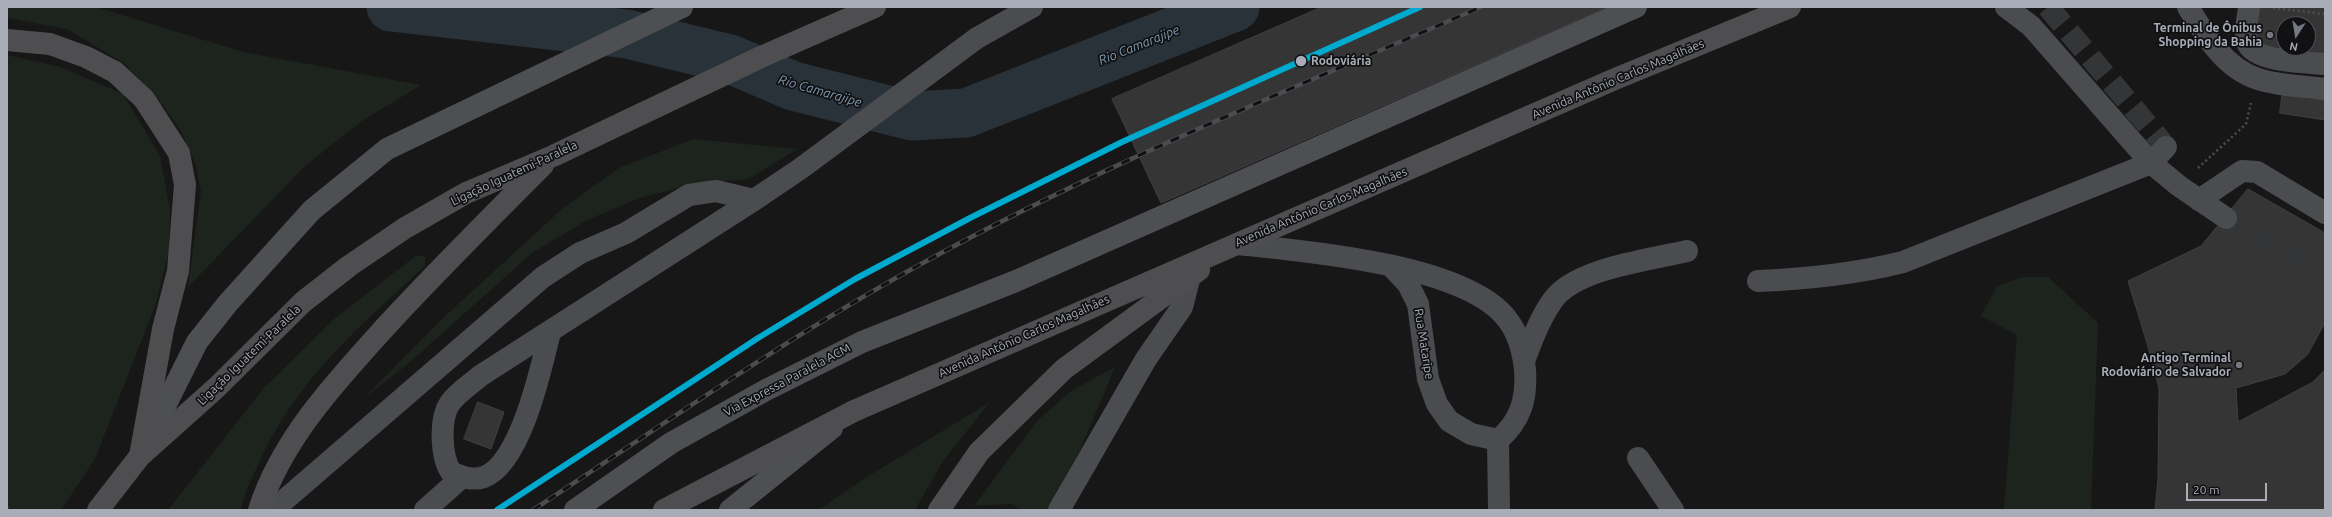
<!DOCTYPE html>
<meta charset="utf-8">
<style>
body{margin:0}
#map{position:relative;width:2332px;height:517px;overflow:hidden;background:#171717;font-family:Ubuntu,sans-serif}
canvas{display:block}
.frame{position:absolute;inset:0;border:8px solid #a8adb8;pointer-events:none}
.north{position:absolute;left:2276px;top:16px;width:40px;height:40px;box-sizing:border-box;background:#111113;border:1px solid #4d4f55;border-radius:50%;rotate:192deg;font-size:11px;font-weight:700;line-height:16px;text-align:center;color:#a8adb8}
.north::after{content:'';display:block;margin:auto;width:14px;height:18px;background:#757880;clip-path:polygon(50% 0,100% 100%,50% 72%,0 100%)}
.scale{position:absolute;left:2186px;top:483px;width:81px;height:18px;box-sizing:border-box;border:2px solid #a8adb8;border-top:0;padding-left:5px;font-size:12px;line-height:14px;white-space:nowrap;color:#a8adb8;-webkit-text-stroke:3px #111113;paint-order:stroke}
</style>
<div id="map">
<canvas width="2332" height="517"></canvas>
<div class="frame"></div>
<div class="north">N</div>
<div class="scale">20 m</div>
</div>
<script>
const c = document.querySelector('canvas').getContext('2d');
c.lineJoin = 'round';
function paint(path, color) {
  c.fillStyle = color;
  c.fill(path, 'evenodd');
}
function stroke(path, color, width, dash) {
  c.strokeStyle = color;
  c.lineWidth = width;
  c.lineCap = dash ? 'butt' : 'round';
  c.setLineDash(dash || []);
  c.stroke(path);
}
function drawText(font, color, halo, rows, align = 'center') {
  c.font = font + ' Ubuntu,sans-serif';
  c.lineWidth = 3.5;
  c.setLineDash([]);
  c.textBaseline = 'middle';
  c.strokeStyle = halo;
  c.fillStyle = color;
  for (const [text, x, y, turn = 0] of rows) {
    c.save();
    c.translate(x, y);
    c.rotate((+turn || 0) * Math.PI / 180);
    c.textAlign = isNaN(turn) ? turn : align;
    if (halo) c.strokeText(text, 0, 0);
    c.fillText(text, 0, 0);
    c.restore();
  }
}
paint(new Path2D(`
 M7,7H96L243,52L421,85L362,121L305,166L188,287L201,191L195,162L181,131L162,104L125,64L67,29L7,18Z
 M7,55L61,67L123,94L160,156L170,209L169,252L155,306L95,459L61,510H7Z
 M693,139L797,149L749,179L699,183L640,198L587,220L532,253L409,363L362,400L442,319L562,209L619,168Z
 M417,255L425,257V266C358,328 296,379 258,465C251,480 244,494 241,510H168L263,389L334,319Z
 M2023,277H2048L2098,323L2091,510H2004L2017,335L1981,316L1997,286Z
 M1115,367L1081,448L1047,510H1021L1011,504L974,506L1038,420L1071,391Z
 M990,402L943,461L915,510H819L862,480Z`), '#1d241e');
stroke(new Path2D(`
 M391,7L627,34L730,59L793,86L912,116L966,113L1235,7`), '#2a3239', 49);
const building = new Path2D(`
 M1322,7H1608L1161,203L1112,99Z
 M2258,7H2325V54L2254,47ZM2284,24H2308V48H2284Z
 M2283,89L2325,94V120L2280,113Z
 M2248,189L2325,233V510H2155L2158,479L2159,388L2147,343L2128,281L2201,246Z
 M2325,323V370L2313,382L2238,422L2236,388L2285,374L2307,355Z
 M478,402L504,412L491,449L464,439Z`);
paint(building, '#353536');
stroke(building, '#3f4043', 1);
stroke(new Path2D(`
 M2048,7L2166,147
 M2226,218L2274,245L2325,268`), '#343537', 22, [22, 11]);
stroke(new Path2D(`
 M2273,8L2325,14
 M2198,168L2246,124L2251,103
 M7,506L8,510`), '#4d4e52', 2.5, [2, 3]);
stroke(new Path2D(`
 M2006,7L2031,26L2151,163L2179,186L2226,218
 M2188,7C2205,35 2224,68 2258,79C2279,86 2303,86 2325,89
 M2249,7C2248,17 2245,28 2246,38C2248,63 2306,62 2325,64
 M2199,200L2242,171L2257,172L2325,213
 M1237,244C1304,251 1465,264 1507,319C1519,334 1523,351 1525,370C1527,398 1521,421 1498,440L1499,510
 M1391,266L1408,284L1418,304L1428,379L1437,404L1449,421L1471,434L1498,440
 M1758,281C1807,279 1855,274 1903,262L2151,163L2166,147
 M550,332C541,368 521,463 484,477C472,481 462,477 451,472C441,457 439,419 450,403C457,393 471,384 480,376L754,200L800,169L977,38L1032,7
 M1524,361C1532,340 1540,318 1553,300C1576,268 1650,260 1687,251
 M1638,458L1673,510
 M273,510L543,277L580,253L626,233L689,195L716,191L754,200
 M425,510L462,477
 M1059,510L1146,359L1182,307L1190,276`), '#4b4c50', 22);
stroke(new Path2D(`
 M145,446L197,342L228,303L312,210L387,149L682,7
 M575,510L671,443L766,390L862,342L1016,281L1636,7
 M730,510L832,428`), '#4d4f52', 22);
stroke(new Path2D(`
 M7,40L50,44L86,57L115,72L144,99L179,153L185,185L178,271L163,329L140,456
 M98,510L140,456L216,388L303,302L349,266L405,228L466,193L553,156L761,57L875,7
 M259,510C282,438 339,378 389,323C439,269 491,217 543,165
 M664,510L854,411L1615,79L1790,7
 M939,510L979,452L1064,369L1199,270`), '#4e4e51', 22);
const rail = new Path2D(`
 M533,510C661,426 786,338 921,264C1100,165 1293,89 1481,7`);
stroke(rail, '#4b4c4f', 4.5);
stroke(rail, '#111113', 3, [9]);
stroke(new Path2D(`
 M497,510L758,338L855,279L970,218L1122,142L1420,7`), '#00a9ce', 6);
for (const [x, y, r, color] of [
 [2270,35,4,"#757880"],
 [1301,61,6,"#a8adb8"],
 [2239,365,4,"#757880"]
]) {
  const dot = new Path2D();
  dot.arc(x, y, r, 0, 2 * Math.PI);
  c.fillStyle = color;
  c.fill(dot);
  stroke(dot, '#111113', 1.5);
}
drawText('bold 12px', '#a8adb8', '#111113', [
 ["Terminal de Ônibus",2262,28],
 ["Shopping da Bahia",2262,42],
 ["Antigo Terminal",2231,358],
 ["Rodoviário de Salvador",2231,372]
], 'right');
drawText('bold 12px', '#a8adb8', '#111113', [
 ["Rodoviária",1311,61]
], 'left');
drawText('12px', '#a8adb8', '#111113', [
 ["Avenida Antônio Carlos Magalhães",1618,79,-23],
 ["Ligação Iguatemi-Paralela",514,173,-25],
 ["Avenida Antônio Carlos Magalhães",1321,207,-23],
 ["Avenida Antônio Carlos Magalhães",1024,336,-24],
 ["Rua Mataripe",1424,344,81],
 ["Ligação Iguatemi-Paralela",249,355,-44],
 ["Via Expressa Paralela ACM",787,380,-28]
]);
drawText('italic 13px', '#7f9bb3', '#111113', [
 ["Rio Camarajipe",1139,45,-22],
 ["Rio Camarajipe",820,91,16]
]);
</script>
